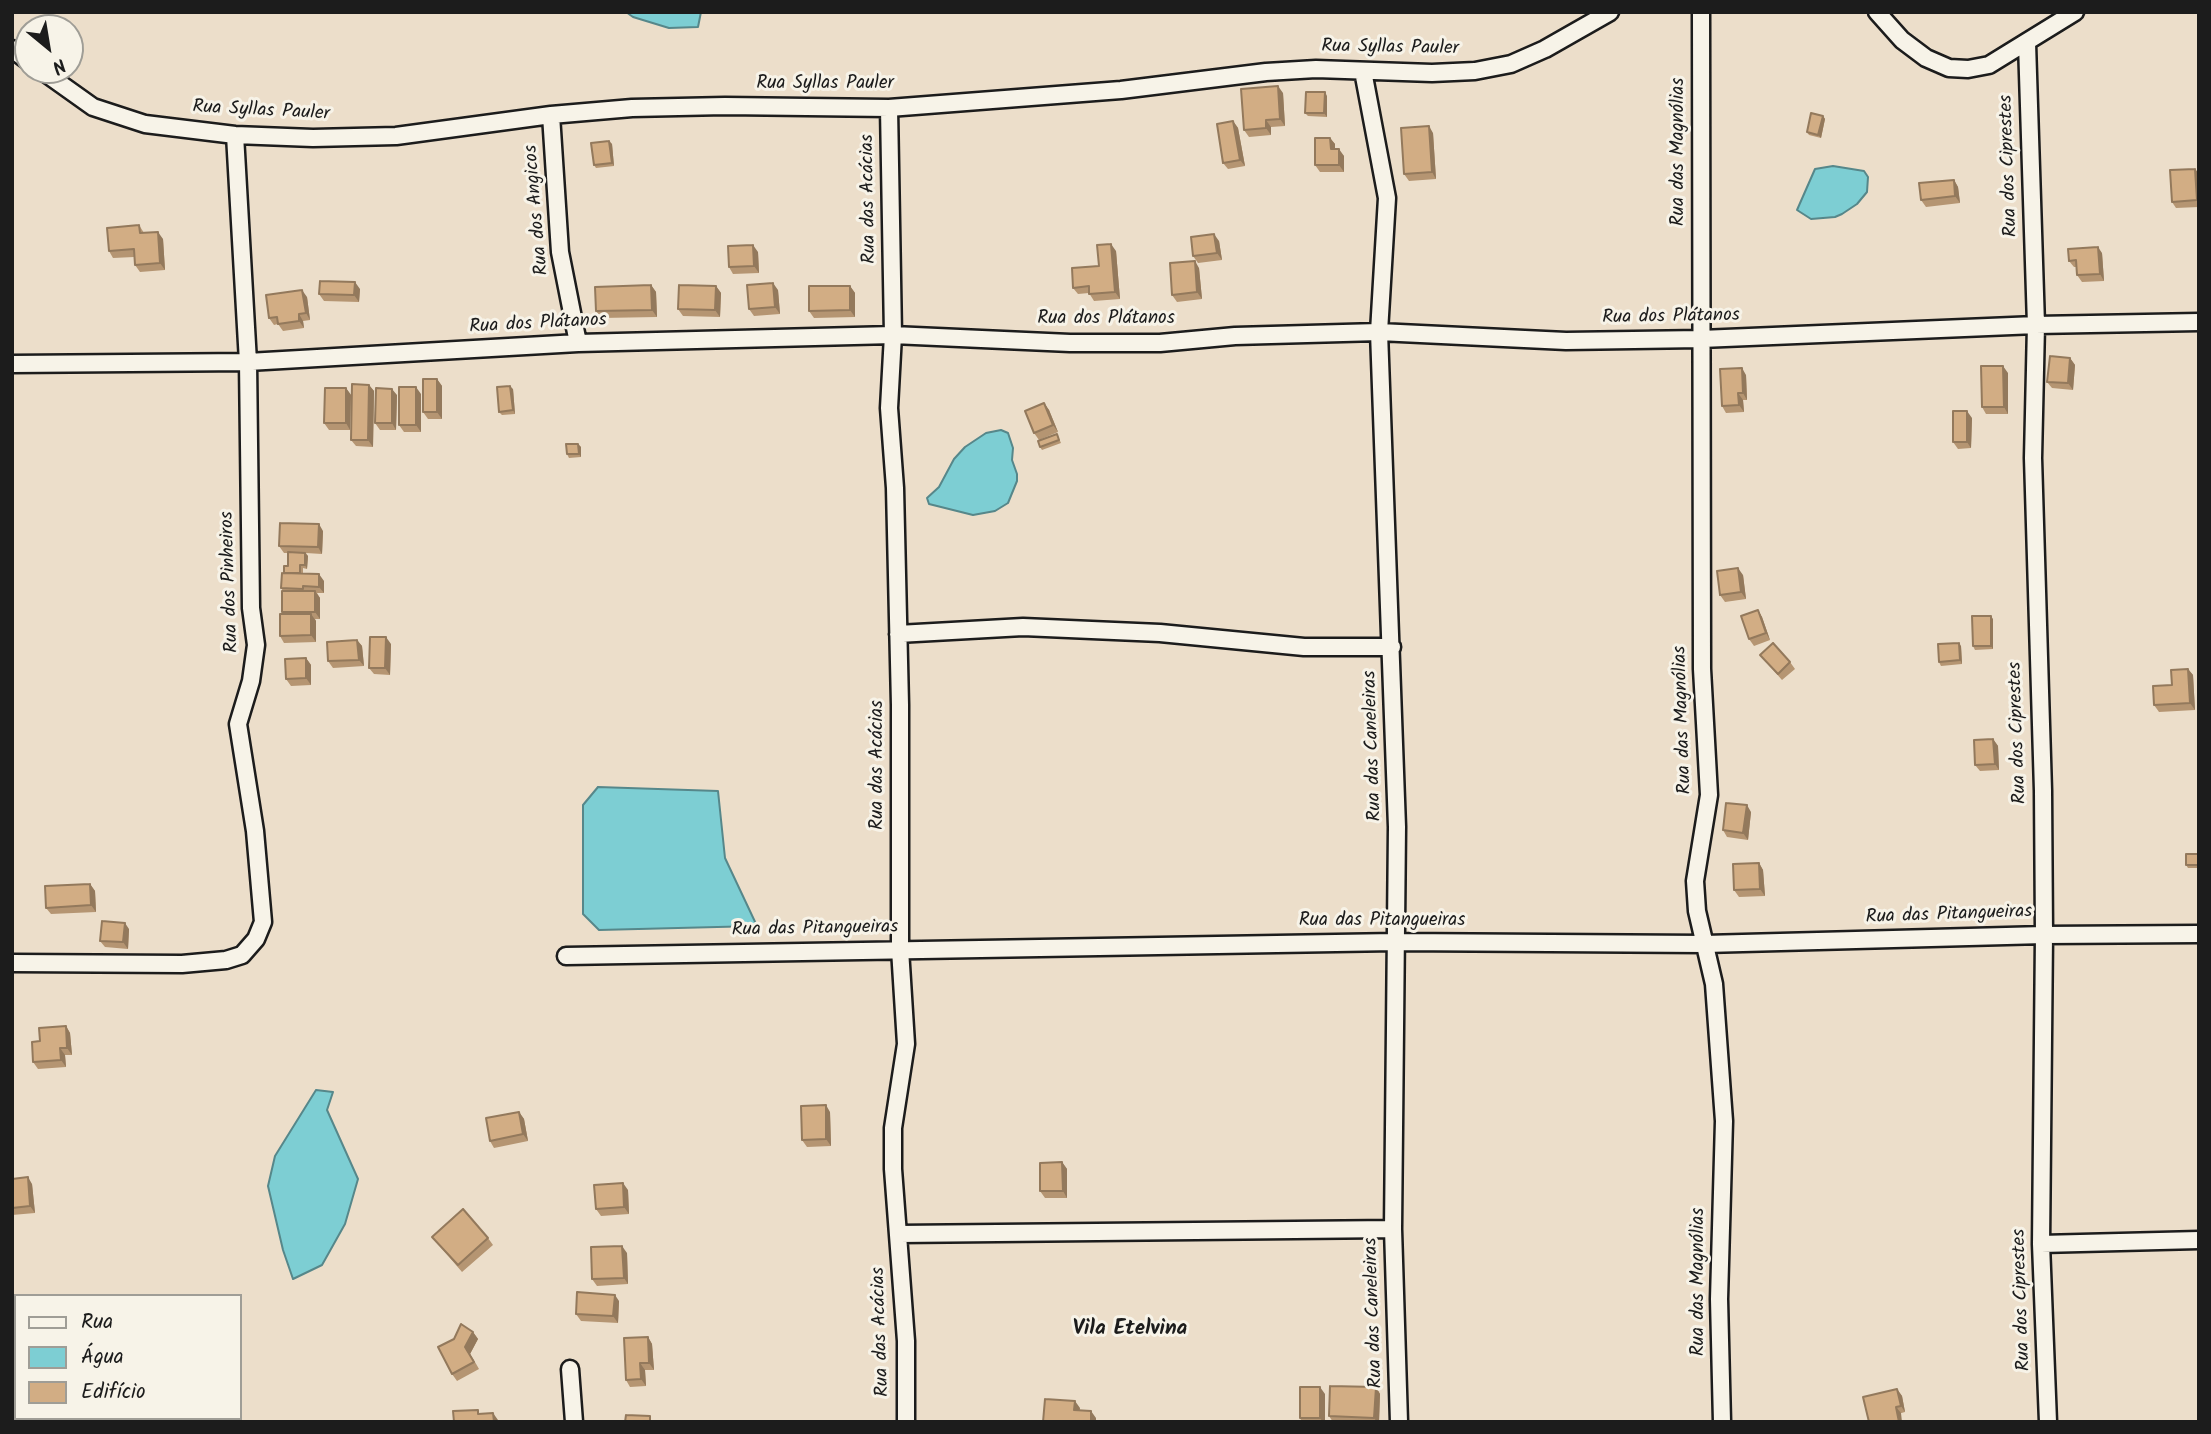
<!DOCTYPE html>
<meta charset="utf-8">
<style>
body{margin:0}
#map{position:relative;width:2211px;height:1434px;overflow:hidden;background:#ecdeca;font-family:Kalam,sans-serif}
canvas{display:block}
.frame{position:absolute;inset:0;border:14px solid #1c1c1c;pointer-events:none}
.legend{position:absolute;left:14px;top:1294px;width:228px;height:126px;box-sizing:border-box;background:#f7f3e8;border:2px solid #9f9d96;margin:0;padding:9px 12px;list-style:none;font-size:21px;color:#1c1c1c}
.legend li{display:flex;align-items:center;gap:14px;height:35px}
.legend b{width:35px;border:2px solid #9f9d96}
.north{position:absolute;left:14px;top:14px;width:70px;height:70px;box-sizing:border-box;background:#f7f3e8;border:2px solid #9f9d96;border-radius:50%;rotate:150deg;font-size:19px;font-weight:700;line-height:28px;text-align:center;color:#1c1c1c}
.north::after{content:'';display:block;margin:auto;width:24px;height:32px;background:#1c1c1c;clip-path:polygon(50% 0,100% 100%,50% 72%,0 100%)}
</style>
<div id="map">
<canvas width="2211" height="1434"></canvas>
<div class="frame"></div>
<ul class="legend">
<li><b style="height:9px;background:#f7f3e8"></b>Rua</li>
<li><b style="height:19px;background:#7dced3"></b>Água</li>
<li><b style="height:19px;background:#d2ad84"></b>Edifício</li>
</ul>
<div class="north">N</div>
</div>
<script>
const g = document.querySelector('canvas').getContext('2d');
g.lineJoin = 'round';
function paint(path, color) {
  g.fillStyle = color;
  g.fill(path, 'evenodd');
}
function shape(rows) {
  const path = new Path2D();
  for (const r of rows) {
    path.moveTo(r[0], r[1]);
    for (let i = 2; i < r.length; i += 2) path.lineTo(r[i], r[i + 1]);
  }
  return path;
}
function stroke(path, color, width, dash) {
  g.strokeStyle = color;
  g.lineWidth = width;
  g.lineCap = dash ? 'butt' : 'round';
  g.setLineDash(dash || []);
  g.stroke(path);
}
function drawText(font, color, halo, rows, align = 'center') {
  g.font = font + ' Kalam,sans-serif';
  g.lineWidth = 6;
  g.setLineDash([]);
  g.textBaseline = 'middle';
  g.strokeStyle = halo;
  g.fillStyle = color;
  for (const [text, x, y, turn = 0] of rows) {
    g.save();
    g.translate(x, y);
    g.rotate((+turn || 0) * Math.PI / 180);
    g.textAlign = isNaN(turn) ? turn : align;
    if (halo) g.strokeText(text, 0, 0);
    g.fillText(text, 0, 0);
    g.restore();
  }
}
const water = shape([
 [626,12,701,12,698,27,669,28,633,17,626,12],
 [1833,166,1864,171,1868,177,1867,192,1857,204,1842,214,1835,217,1811,219,1797,210,1815,169,1833,166],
 [1001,430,1008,433,1013,448,1012,460,1017,474,1017,481,1008,503,995,511,973,515,929,504,927,498,939,487,954,459,965,447,986,433,1001,430],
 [598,787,718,791,725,858,757,926,599,930,583,914,583,805,598,787],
 [316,1090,333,1092,327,1110,358,1179,345,1224,322,1265,293,1279,283,1250,268,1186,275,1156,316,1090]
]);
paint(water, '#7dced3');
stroke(water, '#56878a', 2);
const minor = shape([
 [1701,12,1702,669,1709,795,1695,881,1697,911,1714,984,1724,1121,1719,1299,1722,1422],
 [1877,12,1902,40,1926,58,1949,68,1968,69,1989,65,2075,12],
 [2027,43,2036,325,2033,458,2043,791,2044,935,2041,1244,2048,1422],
 [12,49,28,61],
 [41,70,93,107,145,124,235,135,313,138,396,136,551,115,632,108,725,106,889,108,1121,90,1266,72,1316,69,1432,73,1475,71,1511,64,1545,49,1610,12],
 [1363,71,1387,198,1379,332,1397,827,1393,1229,1399,1422],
 [889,108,893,335,889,408,895,488,900,705,900,949,906,1044,893,1128,893,1169,906,1341,906,1422],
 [551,115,560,252,578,343],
 [12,364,248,362,578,343,893,335,1070,343,1160,343,1235,336,1379,332,1566,341,1701,339,2036,325,2199,322],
 [898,634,1023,627,1160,633,1304,647,1392,647],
 [566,956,1395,942,1705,944,2044,935,2199,934],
 [12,963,182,964,226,960,242,955,256,939,263,922,255,831,238,724,251,681,256,645,251,608,248,362,235,135],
 [899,1234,1393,1229],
 [2041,1244,2199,1240],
 [570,1369,574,1422]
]);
stroke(minor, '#1c1c1c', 21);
stroke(minor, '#f7f3e8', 16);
paint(shape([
 [1283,93,1285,126,1271,127,1271,135,1249,137,1244,130],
 [1327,96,1327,117,1308,116,1305,113],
 [1823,116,1825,119,1821,138,1809,135,1807,132],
 [1233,121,1238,128,1245,166,1228,169,1223,163],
 [1433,133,1436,179,1409,181,1404,174],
 [1330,138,1335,144,1335,149,1344,156,1344,172,1320,172,1315,165],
 [609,141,612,144,614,166,596,168,594,165],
 [2195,169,2199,174,2199,207,2176,208,2172,202],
 [1954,180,1958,187,1960,203,1926,207,1921,200],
 [139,225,144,233,163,239,165,270,140,272,135,265,134,257,113,258,109,251],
 [1219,241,1222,260,1198,263,1193,256],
 [1116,251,1120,299,1094,301,1089,293,1078,294,1073,288],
 [758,252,759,273,733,274,729,267],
 [2102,253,2104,281,2082,282,2077,275,2077,267,2074,267,2069,261],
 [1199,268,1202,299,1177,302,1172,295],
 [651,285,656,292,657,317,601,318,596,311],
 [716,286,721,293,720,317,683,316,678,309],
 [850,286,855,293,855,317,814,318,809,311],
 [360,289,359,302,324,301,319,294],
 [778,290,780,314,754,316,749,309],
 [307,297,310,320,303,321,304,328,283,331,278,324,274,325,269,318],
 [2070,358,2075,365,2073,390,2052,388,2047,382],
 [2008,373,2008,414,1986,414,1982,407],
 [1746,375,1747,400,1743,400,1744,412,1726,413,1722,406],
 [437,379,442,386,442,419,428,419,423,412],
 [369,385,374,391,373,447,356,446,351,440],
 [346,388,351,395,350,430,329,430,324,423],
 [513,389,515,414,502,415,499,412],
 [421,394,421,432,404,432,399,425],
 [397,395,396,430,380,430,375,423],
 [1044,403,1049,410,1058,432,1039,440,1034,433],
 [1972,418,1971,448,1958,449,1953,442],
 [1057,434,1061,443,1042,450,1040,447],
 [578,444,581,447,581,457,569,458,567,454],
 [323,531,322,554,306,553,308,556,307,569,303,568,303,574,324,581,324,593,317,593,320,598,320,619,315,619,316,621,316,642,284,643,280,636,283,614,282,612,283,591,281,588,284,573,288,566,288,553,284,553,279,546],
 [1743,575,1746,599,1725,602,1720,595],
 [1758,610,1762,617,1770,640,1754,646,1749,639],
 [1993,619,1993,649,1975,650,1973,646],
 [357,640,362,646,364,666,333,668,328,661],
 [391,644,390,675,374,674,369,668],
 [1961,646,1962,664,1941,666,1939,662],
 [1760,655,1790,662,1795,669,1782,680],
 [306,658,311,665,311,685,291,686,286,679],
 [2188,669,2193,675,2195,710,2159,712,2154,705],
 [1993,739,1998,746,1999,770,1980,771,1975,765],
 [1751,812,1748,840,1727,837,1723,830],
 [2199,854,2199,868,2188,868,2186,865],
 [1759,863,1763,870,1765,896,1739,897,1734,890],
 [90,884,95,891,96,912,51,914,46,908],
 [129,929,128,949,105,947,100,941],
 [66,1026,70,1033,72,1055,65,1055,66,1067,38,1069,33,1062,40,1041],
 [519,1112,524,1119,528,1141,494,1148,490,1141],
 [830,1112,831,1146,807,1147,802,1140],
 [1062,1162,1067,1169,1067,1198,1045,1198,1040,1191],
 [12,1179,32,1184,35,1213,12,1215],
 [628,1190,629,1214,601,1216,596,1209],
 [432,1237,488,1238,493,1245,462,1272],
 [627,1253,628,1284,597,1286,592,1279],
 [619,1301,618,1323,581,1321,576,1314],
 [473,1332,478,1339,470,1354,479,1369,457,1381,452,1374],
 [648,1337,652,1344,654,1370,645,1370,646,1386,630,1387,626,1380],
 [1376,1387,1380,1394,1379,1422,1333,1422,1329,1416],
 [1897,1389,1902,1396,1905,1412,1869,1422],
 [1325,1394,1325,1422,1302,1422,1300,1418]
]), '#b59572');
paint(shape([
 [1278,86,1283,93,1285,126,1280,119],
 [1325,92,1327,96,1327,117,1324,113],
 [1823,116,1825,119,1821,138,1818,135],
 [1266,120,1271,127,1271,135,1266,128],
 [1233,121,1238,128,1245,166,1240,160],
 [1429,126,1433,133,1436,179,1432,172],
 [1330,138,1335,144,1335,156,1331,149],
 [609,141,612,144,614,166,612,163],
 [1339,149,1344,156,1344,172,1339,165],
 [2195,169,2199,174,2199,203,2197,200],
 [1954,180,1958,187,1960,203,1955,196],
 [158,232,163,239,165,270,160,263],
 [1214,234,1219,241,1222,260,1217,253],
 [1111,244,1116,251,1120,299,1115,292],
 [753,245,758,252,759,273,754,266],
 [2098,247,2102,253,2104,281,2100,274],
 [1195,261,1199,268,1202,299,1197,292],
 [355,282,360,289,359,302,354,295],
 [773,283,778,290,780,314,775,307],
 [651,285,656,292,657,317,652,310],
 [716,286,721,293,720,317,715,310],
 [850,286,855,293,855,317,850,310],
 [302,290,307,297,310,320,306,313],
 [299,314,303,321,304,328,299,321],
 [2070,358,2075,365,2073,390,2068,383],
 [2003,366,2008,373,2008,414,2004,407],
 [1742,368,1746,375,1747,400,1743,393],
 [437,379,442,386,442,419,437,412],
 [369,385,374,391,373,447,368,440],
 [510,386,513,389,515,414,513,410],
 [416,387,421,394,421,432,416,425],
 [346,388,351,395,350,430,346,423],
 [392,389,397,395,396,430,392,423],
 [1738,393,1743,400,1744,412,1739,405],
 [1044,403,1049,410,1058,432,1053,425],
 [1967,411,1972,418,1971,448,1967,442],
 [578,444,581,447,581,457,579,454],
 [319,524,323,531,322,554,318,547],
 [305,553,308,556,307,569,305,565],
 [1738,568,1743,575,1746,599,1741,592],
 [319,574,324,581,324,593,319,587],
 [315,591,320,598,320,619,315,612],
 [1758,610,1762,617,1770,640,1766,633],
 [311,614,316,621,316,642,311,635],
 [1991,616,1993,619,1993,649,1991,646],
 [386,637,391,644,390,675,385,668],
 [357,640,362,646,364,666,359,660],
 [1959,643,1961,646,1962,664,1960,660],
 [306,658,311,665,311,685,306,678],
 [2188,669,2193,675,2195,710,2190,703],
 [1993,739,1998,746,1999,770,1995,764],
 [1747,805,1751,812,1748,840,1743,833],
 [1759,863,1763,870,1765,896,1760,889],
 [90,884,95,891,96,912,91,905],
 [125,923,129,929,128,949,123,942],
 [66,1026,70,1033,72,1055,67,1048],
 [60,1048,65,1055,66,1067,61,1060],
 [826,1105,830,1112,831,1146,826,1139],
 [519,1112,524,1119,528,1141,523,1134],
 [1062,1162,1067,1169,1067,1198,1063,1191],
 [28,1177,32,1184,35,1213,30,1206],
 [623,1183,628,1190,629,1214,624,1207],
 [622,1246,627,1253,628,1284,624,1278],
 [615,1295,619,1301,618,1323,613,1316],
 [473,1332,478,1339,470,1354,479,1369,465,1347],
 [648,1337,652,1344,654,1370,649,1363],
 [640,1363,645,1370,646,1386,641,1379],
 [1320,1387,1325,1394,1325,1422,1323,1422,1320,1418],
 [1376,1387,1380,1394,1379,1422,1377,1422,1374,1418],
 [1897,1389,1902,1396,1905,1412,1901,1406],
 [1075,1401,1080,1408,1079,1416,1074,1410],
 [1896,1407,1901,1413,1902,1422,1899,1422],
 [1091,1411,1096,1418,1096,1422,1091,1422],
 [493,1413,498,1420,498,1422,494,1422]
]), '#93795c');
const building = shape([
 [1278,86,1280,119,1266,120,1266,128,1244,130,1241,89,1278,86],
 [1306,92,1325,92,1324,113,1305,113,1306,92],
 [1811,113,1823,116,1818,135,1807,132,1811,113],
 [1233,121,1240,160,1223,163,1217,124,1233,121],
 [1429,126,1432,172,1404,174,1401,128,1429,126],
 [1315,138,1330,138,1331,149,1339,149,1339,165,1315,165,1315,138],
 [609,141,612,163,594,165,591,143,609,141],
 [2195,169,2197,200,2172,202,2170,170,2195,169],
 [1954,180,1955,196,1921,200,1919,183,1954,180],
 [139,225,140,233,158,232,160,263,135,265,134,249,109,251,107,228,139,225],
 [1214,234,1217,253,1193,256,1191,237,1214,234],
 [1111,244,1115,292,1089,294,1089,286,1073,288,1072,268,1099,266,1097,245,1111,244],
 [753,245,754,266,729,267,728,246,753,245],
 [2098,247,2100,274,2077,275,2076,260,2069,261,2068,249,2098,247],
 [1195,261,1197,292,1172,295,1170,263,1195,261],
 [320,281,355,282,354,295,319,294,320,281],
 [773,283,775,307,749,309,747,285,773,283],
 [651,285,652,310,596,311,595,287,651,285],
 [679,285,716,286,715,310,678,309,679,285],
 [809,286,850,286,850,310,809,311,809,286],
 [302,290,306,313,299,314,299,321,278,324,277,317,269,318,266,295,302,290],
 [2050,356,2070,358,2068,383,2047,382,2050,356],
 [1981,366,2003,366,2004,407,1982,407,1981,366],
 [1742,368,1743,393,1738,393,1739,405,1722,406,1720,369,1742,368],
 [423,379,437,379,437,412,423,412,423,379],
 [352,384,369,385,368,440,351,440,352,384],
 [510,386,513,410,499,412,497,387,510,386],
 [399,387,416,387,416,425,399,425,399,387],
 [325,388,346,388,346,423,324,423,325,388],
 [376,388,392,389,392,423,375,423,376,388],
 [1044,403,1053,425,1034,433,1025,411,1044,403],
 [1953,411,1967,411,1967,442,1953,442,1953,411],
 [1057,434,1059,440,1040,447,1038,441,1057,434],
 [566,444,578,444,579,454,567,454,566,444],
 [280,523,319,524,318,547,279,546,280,523],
 [288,552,305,553,305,565,300,565,300,573,284,573,284,566,288,566,288,552],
 [1738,568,1741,592,1720,595,1717,571,1738,568],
 [282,573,319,574,319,587,303,586,303,589,281,588,282,573],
 [282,591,315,591,315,612,282,612,282,591],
 [1758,610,1766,633,1749,639,1741,616,1758,610],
 [280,614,311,614,311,635,280,636,280,614],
 [1972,616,1991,616,1991,646,1973,646,1972,616],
 [370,637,386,637,385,668,369,668,370,637],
 [357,640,359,660,328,661,327,642,357,640],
 [1773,643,1790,662,1778,674,1760,655,1773,643],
 [1959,643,1960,660,1939,662,1938,644,1959,643],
 [306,658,306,678,286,679,285,659,306,658],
 [2188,669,2190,703,2154,705,2153,686,2172,685,2171,670,2188,669],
 [1993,739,1995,764,1975,765,1974,740,1993,739],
 [1726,803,1747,805,1743,833,1723,830,1726,803],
 [2186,854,2199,854,2199,865,2186,865,2186,854],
 [1759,863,1760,889,1734,890,1733,864,1759,863],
 [90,884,91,905,46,908,45,886,90,884],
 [102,921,125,923,123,942,100,941,102,921],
 [66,1026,67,1048,60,1048,61,1060,33,1062,32,1042,40,1041,39,1028,66,1026],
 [826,1105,826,1139,802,1140,801,1106,826,1105],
 [519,1112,523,1134,490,1141,486,1118,519,1112],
 [1062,1162,1063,1191,1040,1191,1040,1163,1062,1162],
 [28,1177,30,1206,12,1208,12,1179,28,1177],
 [623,1183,624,1207,596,1209,594,1185,623,1183],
 [463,1209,488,1238,458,1265,432,1237,463,1209],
 [622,1246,624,1278,592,1279,591,1247,622,1246],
 [577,1292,615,1295,613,1316,576,1314,577,1292],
 [461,1324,473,1332,465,1347,474,1362,452,1374,438,1347,454,1339,461,1324],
 [648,1337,649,1363,640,1363,641,1379,626,1380,624,1338,648,1337],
 [1330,1386,1376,1387,1374,1418,1329,1416,1330,1386],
 [1300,1387,1320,1387,1320,1418,1300,1418,1300,1387],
 [1897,1389,1901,1406,1896,1407,1899,1422,1869,1422,1863,1397,1897,1389],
 [1045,1399,1075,1401,1074,1410,1091,1411,1091,1422,1043,1422,1045,1399],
 [478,1410,478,1414,493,1413,494,1422,454,1422,453,1411,478,1410],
 [626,1415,650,1416,650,1422,625,1422,626,1415]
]);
paint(building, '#d2ad84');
stroke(building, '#93795c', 2);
drawText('19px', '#1c1c1c', '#f7f3e8', [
 ["Rua Syllas Pauler",1390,49,1],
 ["Rua Syllas Pauler",825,85],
 ["Rua Syllas Pauler",261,112,3],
 ["Rua das Magnólias",1680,152,-90],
 ["Rua dos Ciprestes",2010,166,-92],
 ["Rua das Acácias",870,199,-91],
 ["Rua dos Angicos",538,210,-95],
 ["Rua dos Plátanos",1671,318,-1],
 ["Rua dos Plátanos",1106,320],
 ["Rua dos Plátanos",538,325,-3],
 ["Rua dos Pinheiros",231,582,-92],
 ["Rua das Magnólias",1684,720,-92],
 ["Rua dos Ciprestes",2019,733,-92],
 ["Rua das Caneleiras",1374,746,-92],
 ["Rua das Acácias",879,765,-90],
 ["Rua das Pitangueiras",1949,916,-2],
 ["Rua das Pitangueiras",1382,922],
 ["Rua das Pitangueiras",815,930,-1],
 ["Rua das Magnólias",1700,1282,-90],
 ["Rua dos Ciprestes",2023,1300,-92],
 ["Rua das Caneleiras",1375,1313,-92],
 ["Rua das Acácias",882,1332,-92]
]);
drawText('bold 21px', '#1c1c1c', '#f7f3e8', [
 ["Vila Etelvina",1130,1330]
]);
</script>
